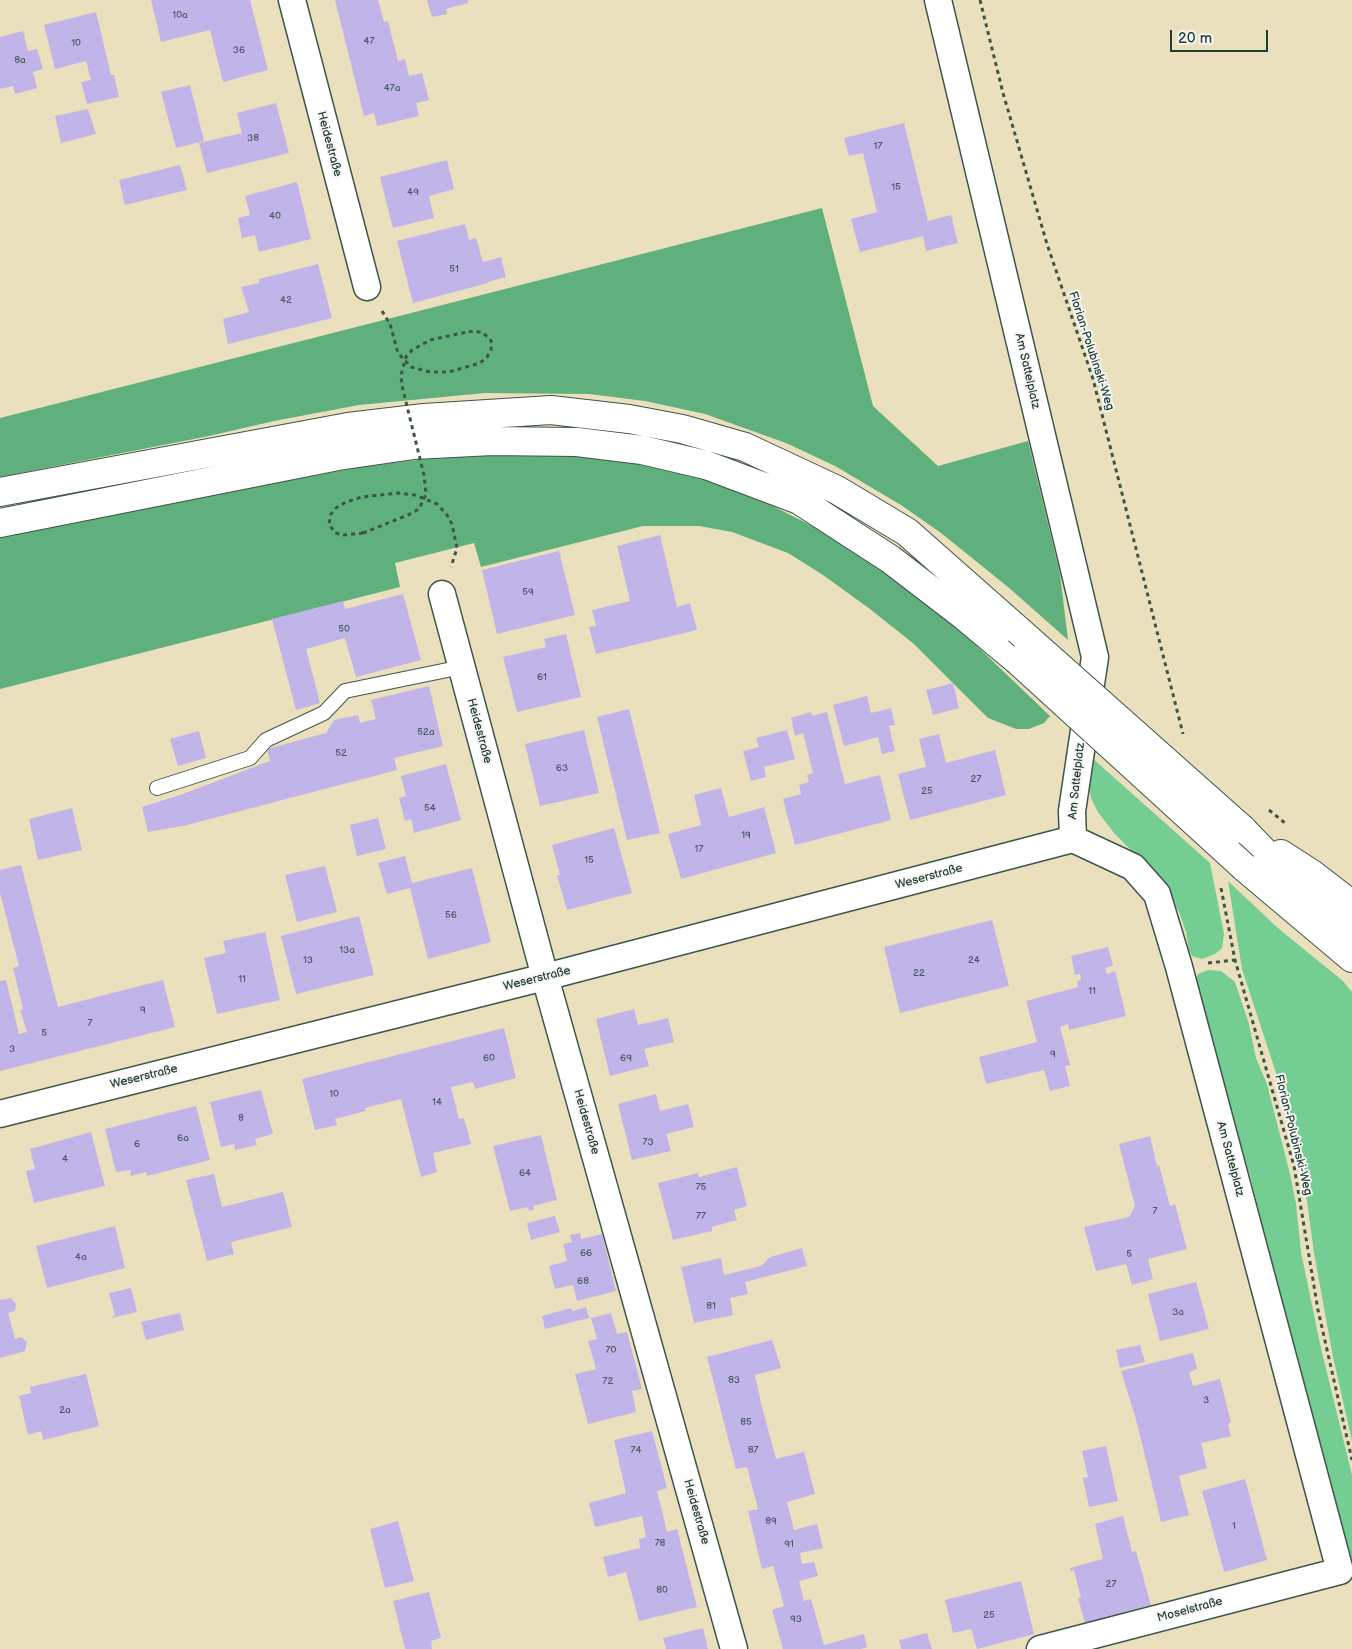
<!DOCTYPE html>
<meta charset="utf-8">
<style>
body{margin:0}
#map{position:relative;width:1352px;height:1649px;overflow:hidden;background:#ebe0bd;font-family:"Balsamiq Sans",sans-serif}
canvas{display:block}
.scale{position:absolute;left:1170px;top:30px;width:98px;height:22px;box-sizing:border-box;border:2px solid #1f3d34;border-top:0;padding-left:6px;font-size:15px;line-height:18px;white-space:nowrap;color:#1f3d34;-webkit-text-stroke:4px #f6f6f2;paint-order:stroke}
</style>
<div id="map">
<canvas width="1352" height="1649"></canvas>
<div class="scale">20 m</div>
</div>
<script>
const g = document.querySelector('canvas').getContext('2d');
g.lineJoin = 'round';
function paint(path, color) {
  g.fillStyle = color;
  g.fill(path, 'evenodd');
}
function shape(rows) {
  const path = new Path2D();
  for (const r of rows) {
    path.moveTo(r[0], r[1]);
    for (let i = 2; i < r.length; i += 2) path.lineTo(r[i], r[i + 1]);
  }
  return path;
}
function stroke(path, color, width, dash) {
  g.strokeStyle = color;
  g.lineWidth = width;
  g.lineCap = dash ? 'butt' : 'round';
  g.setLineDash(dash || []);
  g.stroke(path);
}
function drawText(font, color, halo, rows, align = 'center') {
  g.font = font + ' "Balsamiq Sans",sans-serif';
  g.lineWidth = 4;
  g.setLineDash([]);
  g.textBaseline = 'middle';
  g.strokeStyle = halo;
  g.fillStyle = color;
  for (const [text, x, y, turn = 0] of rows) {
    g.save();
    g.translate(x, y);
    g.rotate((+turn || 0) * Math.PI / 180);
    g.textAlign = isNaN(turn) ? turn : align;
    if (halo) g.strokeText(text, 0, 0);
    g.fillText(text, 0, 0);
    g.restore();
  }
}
paint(shape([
 [1091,757,1210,863,1224,934,1222,948,1215,954,1202,959,1192,956,1189,950,1186,932,1180,914,1170,895,1143,862,1114,833,1098,812,1091,798,1088,781],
 [1228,881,1279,929,1343,981,1352,992,1352,1441,1333,1357,1314,1253,1306,1194,1278,1079,1242,969],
 [1208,970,1221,971,1235,982,1249,1024,1256,1058,1267,1084,1290,1174,1296,1204,1301,1252,1320,1344,1352,1475,1352,1572,1278,1291,1251,1179,1194,988,1198,974]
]), '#74cd93');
paint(shape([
 [822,208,873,406,938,466,1028,441,1060,574,1068,640,1008,587,941,533,901,505,835,466,786,443,705,414,645,401,589,394,485,393,359,405,274,421,209,436,0,477,0,418],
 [491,451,584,452,690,473,736,489,767,503,859,550,956,626,1050,716,1044,723,1029,729,1016,729,988,718,914,644,870,609,823,575,788,553,732,532,699,526,643,526,481,567,474,543,395,563,400,587,0,689,0,533,367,466]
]), '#5fb07d');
paint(shape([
 [151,0,250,0,268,70,223,82,210,30,161,42],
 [335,0,378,0,384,22,388,21,398,61,405,59,409,76,422,73,429,100,416,103,419,116,377,126,374,113,364,116],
 [427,0,468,0,468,3,446,9,447,14,432,17],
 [96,12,111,75,114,75,119,97,87,104,81,82,91,80,86,61,55,69,44,25],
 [23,31,28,51,37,49,43,69,33,72,37,88,15,94,13,86,0,89,0,37],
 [190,85,204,141,176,148,161,92],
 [276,103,289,153,207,173,199,143,242,133,237,113],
 [88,109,96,134,61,143,55,116],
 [904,123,928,221,951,215,958,243,926,251,923,236,860,252,851,219,877,212,863,153,849,156,844,138],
 [447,160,454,189,429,196,434,218,393,228,380,177],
 [180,165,187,190,125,205,119,180],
 [297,182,311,239,259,252,255,235,242,238,238,218,250,215,245,196],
 [465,224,469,240,476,238,483,262,501,257,506,277,487,282,488,283,413,303,397,241],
 [318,264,332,318,228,344,223,319,249,312,241,287,259,283,259,279],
 [660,535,677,607,690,603,697,630,596,654,589,627,596,626,592,610,630,601,617,546],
 [559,551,575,615,497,634,482,570],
 [403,594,421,660,356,677,345,638,306,649,320,703,296,710,272,619,343,601,345,609],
 [566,634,581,697,517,712,503,657,546,647,544,639],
 [953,683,959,708,933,715,926,690],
 [429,686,443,746,394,758,397,770,187,825,148,832,142,807,180,795,270,761,267,749,326,733,334,720,358,715,360,723,376,719,371,700],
 [867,696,871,713,891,708,895,725,889,726,895,751,882,754,878,737,844,746,833,705],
 [629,709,660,833,627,840,597,717],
 [811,712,812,716,827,712,845,784,880,775,891,820,795,845,783,799,801,794,799,785,809,782,807,775,813,773,803,733,795,736,791,718],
 [584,730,599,793,540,806,525,744],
 [787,730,795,759,764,767,766,777,751,781,743,751,759,747,756,738],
 [199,731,206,758,178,766,170,739],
 [939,734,946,763,995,750,1006,795,910,820,898,774,926,767,919,739],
 [446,764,461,820,414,833,411,819,405,821,399,798,406,796,401,776],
 [721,788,729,817,764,807,776,853,681,879,668,834,701,825,694,795],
 [72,808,82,850,38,860,29,819],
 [378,818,386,849,357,856,350,825],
 [614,828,632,893,567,910,557,875,560,875,552,845],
 [405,856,412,883,472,868,491,942,428,959,410,888,387,894,378,863],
 [21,865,58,1007,163,980,175,1027,0,1071,0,981,6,980,19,1034,27,1032,20,1010,23,1009,13,968,19,966,0,893,0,870],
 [325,866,337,912,297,922,285,875],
 [359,916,374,975,296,994,281,936],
 [992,920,1009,986,900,1013,884,947],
 [265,932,280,1000,217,1014,204,958,226,953,223,941],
 [1108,947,1113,966,1105,968,1107,974,1115,971,1126,1016,1069,1030,1068,1024,1060,1027,1070,1065,1065,1066,1070,1086,1050,1091,1044,1070,986,1084,979,1057,1037,1042,1026,1001,1078,987,1077,981,1081,980,1080,974,1075,975,1071,956],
 [634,1009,638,1025,668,1018,674,1042,644,1049,649,1066,610,1076,596,1019],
 [504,1028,516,1078,475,1089,473,1082,451,1087,459,1119,464,1118,471,1144,433,1153,437,1172,421,1177,401,1099,365,1108,366,1111,335,1119,337,1125,315,1130,302,1079],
 [261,1090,273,1134,255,1139,257,1145,235,1150,234,1144,221,1147,210,1102],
 [656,1094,660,1111,688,1104,694,1127,666,1134,671,1151,632,1160,618,1104],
 [196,1106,210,1160,147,1176,146,1172,131,1176,130,1170,116,1172,105,1129],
 [91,1132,105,1186,34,1203,26,1171,35,1169,30,1149],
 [541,1135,557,1200,533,1206,534,1209,529,1211,528,1207,510,1211,493,1146],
 [1150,1136,1157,1166,1159,1165,1170,1206,1175,1204,1187,1249,1148,1259,1153,1279,1132,1285,1126,1264,1096,1271,1084,1227,1129,1217,1135,1206,1119,1144],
 [737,1167,747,1206,734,1210,737,1220,712,1227,712,1231,673,1240,658,1183,698,1173,699,1177],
 [214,1174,222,1207,283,1192,292,1227,231,1242,234,1254,207,1261,186,1180],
 [555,1216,560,1232,531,1240,527,1223],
 [115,1226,125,1268,47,1288,36,1246],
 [580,1233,581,1239,602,1234,616,1291,577,1301,573,1285,555,1289,549,1266,567,1261,563,1244,572,1242,570,1235],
 [802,1248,807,1266,745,1282,748,1294,730,1298,733,1315,694,1323,681,1267,721,1258,724,1275,761,1266,770,1257],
 [1196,1282,1209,1329,1160,1341,1148,1294],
 [131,1288,137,1312,111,1318,115,1315,109,1293],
 [11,1298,16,1304,15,1311,8,1313,15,1339,21,1337,27,1342,25,1351,0,1358,0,1300],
 [586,1307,589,1318,545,1329,542,1316,571,1308,572,1311],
 [180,1313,184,1330,146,1340,141,1322],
 [611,1313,617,1334,627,1332,642,1389,632,1391,636,1412,588,1424,575,1374,596,1369,588,1341,597,1339,591,1318],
 [772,1340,781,1368,755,1375,761,1403,776,1459,804,1452,815,1494,787,1502,794,1530,817,1524,823,1548,800,1553,802,1564,814,1562,818,1576,799,1581,804,1601,811,1599,824,1645,864,1634,867,1647,861,1649,783,1649,772,1610,784,1606,773,1566,762,1569,748,1511,758,1509,747,1467,736,1469,707,1357],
 [1140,1345,1145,1362,1120,1368,1116,1350],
 [1193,1353,1197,1369,1189,1372,1193,1386,1220,1379,1231,1422,1228,1424,1231,1436,1201,1443,1207,1468,1179,1476,1189,1515,1161,1522,1137,1423,1121,1371],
 [86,1374,99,1426,43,1440,41,1431,28,1435,19,1396,31,1393,30,1387],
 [652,1431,667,1488,657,1491,662,1511,667,1532,677,1529,697,1607,639,1621,626,1572,608,1577,603,1557,640,1548,639,1539,646,1537,642,1516,595,1527,589,1503,626,1493,614,1440],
 [1106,1446,1118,1501,1089,1507,1083,1478,1088,1477,1082,1451],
 [1245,1479,1267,1560,1224,1572,1202,1491],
 [1123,1516,1132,1552,1136,1551,1151,1605,1085,1623,1078,1598,1081,1598,1074,1570,1071,1571,1070,1568,1103,1559,1095,1524],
 [398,1521,414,1581,385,1588,370,1529],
 [1021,1581,1034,1634,977,1649,971,1629,953,1633,945,1600],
 [429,1592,441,1638,431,1641,432,1649,405,1649,393,1601],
 [703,1628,708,1649,666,1649,663,1638],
 [927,1633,932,1649,901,1649,899,1640]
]), '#c1b4e9');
const lane = shape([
 [157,788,250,758,266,740,324,713,345,691,462,667]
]);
const street = shape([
 [292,0,367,287],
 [938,0,1095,657,1072,811,1073,839],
 [442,594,545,977,734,1649],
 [0,1114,545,977,1073,839],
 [1040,1649,1340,1571,1179,967,1157,894,1133,867,1073,839]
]);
const highway = shape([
 [0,492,348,427,424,418,551,410,629,419,682,429,745,447,837,490,907,532,1018,630],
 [0,523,338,456,414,445,492,441,577,442,642,450,706,465,799,500,890,559,963,615,1017,660],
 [1242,829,1311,901,1352,938],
 [1281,854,1312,874,1352,905],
 [1244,867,1352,958]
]);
stroke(lane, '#3e5549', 16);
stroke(street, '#3e5549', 29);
stroke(highway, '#3e5549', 30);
stroke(shape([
 [980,0,1003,93,1047,244,1093,379,1183,734],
 [382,311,390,324,398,353,411,367,430,372,449,372,480,363,487,357,491,350,492,343,490,339,483,333,475,331,467,332],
 [363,533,344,535,335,533,329,524,331,514,336,508,346,502,362,497,398,493,415,495,437,504,447,515,452,524,457,548,451,567],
 [1269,810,1285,823],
 [1221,888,1235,960,1294,1166,1318,1310,1352,1460],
 [1208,963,1235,960]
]), '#3e5549', 3, [4, 4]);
stroke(lane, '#fff', 14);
stroke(street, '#fff', 26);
stroke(highway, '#fff', 28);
const highwayBridge = shape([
 [1018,630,1242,829],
 [1017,660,1244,867]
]);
stroke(highwayBridge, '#3e5549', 30, []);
stroke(shape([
 [363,533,408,515,419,509,426,494,424,475,402,386,401,375,406,357,412,350,430,340,467,332]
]), '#3e5549', 3, [4, 4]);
stroke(highwayBridge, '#fff', 28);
drawText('10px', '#485b61', null, [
 ["10a",180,15],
 ["47",369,41],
 ["10",76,43],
 ["36",239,50],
 ["8a",20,60],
 ["47a",392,88],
 ["38",253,138],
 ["17",878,146],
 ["15",896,187],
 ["49",413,192],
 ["40",275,216],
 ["51",454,269],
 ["42",286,300],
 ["59",528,592],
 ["50",344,629],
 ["61",542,677],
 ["52a",426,732],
 ["52",341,753],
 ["63",562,768],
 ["27",976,779],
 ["25",927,791],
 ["54",430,808],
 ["19",746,835],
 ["17",699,849],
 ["15",589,860],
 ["56",451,915],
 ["13a",347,950],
 ["13",308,960],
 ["24",974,960],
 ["22",919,973],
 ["11",242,979],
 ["11",1092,991],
 ["9",143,1010],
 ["7",90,1023],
 ["5",44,1033],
 ["3",12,1049],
 ["9",1053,1054],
 ["60",489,1058],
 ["69",626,1058],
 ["10",334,1094],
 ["14",437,1102],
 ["8",241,1118],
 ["6a",183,1138],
 ["73",648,1142],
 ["6",137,1144],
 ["4",65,1159],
 ["64",525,1173],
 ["75",701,1187],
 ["7",1155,1211],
 ["77",701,1216],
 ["66",586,1253],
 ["5",1129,1254],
 ["4a",81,1257],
 ["68",583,1281],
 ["81",711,1306],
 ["3a",1178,1312],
 ["70",611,1350],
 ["83",734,1380],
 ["72",608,1381],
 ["3",1206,1400],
 ["2a",65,1410],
 ["85",746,1422],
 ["74",636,1450],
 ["87",753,1450],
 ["89",771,1521],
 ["1",1234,1526],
 ["78",660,1543],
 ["91",789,1544],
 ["27",1111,1584],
 ["80",662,1590],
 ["25",989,1615],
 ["93",796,1619]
]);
drawText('12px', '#1f3d34', '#f6f6f2', [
 ["Heidestraße",329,144,75],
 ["Florian-Polubinski-Weg",1091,351,72],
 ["Am Sattelplatz",1027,371,77],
 ["Heidestraße",479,731,75],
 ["Am Sattelplatz",1077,781,-84],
 ["Weserstraße",929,877,-15],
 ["Weserstraße",537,979,-14],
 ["Weserstraße",144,1077,-14],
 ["Heidestraße",586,1122,74],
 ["Florian-Polubinski-Weg",1293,1135,76],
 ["Am Sattelplatz",1230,1159,75],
 ["Heidestraße",696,1512,74],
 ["Moselstraße",1190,1610,-15]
]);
</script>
